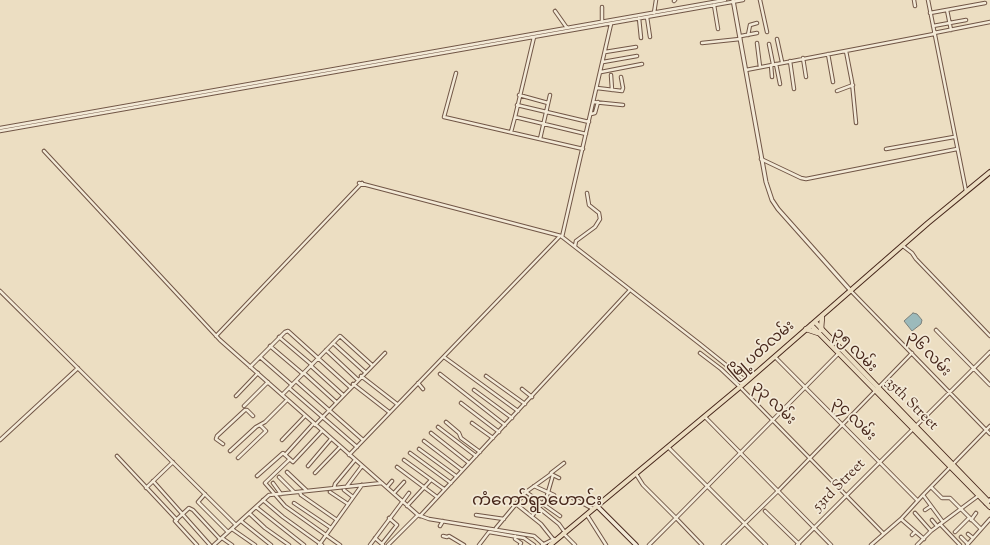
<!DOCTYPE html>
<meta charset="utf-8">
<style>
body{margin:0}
canvas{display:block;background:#ecdec2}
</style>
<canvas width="990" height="545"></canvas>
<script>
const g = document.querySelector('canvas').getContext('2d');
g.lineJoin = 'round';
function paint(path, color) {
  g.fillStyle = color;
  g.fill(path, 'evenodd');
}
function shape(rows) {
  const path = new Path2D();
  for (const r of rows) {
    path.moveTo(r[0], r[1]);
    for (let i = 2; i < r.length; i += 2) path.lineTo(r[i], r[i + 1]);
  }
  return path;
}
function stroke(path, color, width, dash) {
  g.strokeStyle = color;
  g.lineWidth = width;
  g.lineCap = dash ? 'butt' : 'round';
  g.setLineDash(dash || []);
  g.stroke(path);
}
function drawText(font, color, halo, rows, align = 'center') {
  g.font = font + ' "Sorts Mill Goudy","Noto Sans Myanmar",serif';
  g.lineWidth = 3.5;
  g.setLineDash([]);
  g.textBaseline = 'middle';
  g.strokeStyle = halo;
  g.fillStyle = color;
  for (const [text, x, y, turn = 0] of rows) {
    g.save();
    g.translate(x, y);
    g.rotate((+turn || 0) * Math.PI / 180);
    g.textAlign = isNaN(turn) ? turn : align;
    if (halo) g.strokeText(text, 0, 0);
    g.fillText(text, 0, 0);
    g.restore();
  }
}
const water = shape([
 [913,313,917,314,922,320,921,324,912,331,904,321,913,313]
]);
paint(water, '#9cbabb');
stroke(water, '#7a807b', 1);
const minor = shape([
 [760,0,767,32],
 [914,0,915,6],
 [928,0,966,191],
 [674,1,675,0],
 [714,5,718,29],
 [602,7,602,21],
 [947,10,951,30],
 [555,11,567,28],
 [654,13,656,0],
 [930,13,985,3],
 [647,17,650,37],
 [639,18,641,38],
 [933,26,966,20],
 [934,33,990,22],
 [748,35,750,25,757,23],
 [741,36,757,33],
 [534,37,515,117,586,134],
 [777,39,782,62],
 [702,43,740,39],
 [757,43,760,67],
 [769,44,773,64],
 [846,51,852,82,856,123],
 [605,52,636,47],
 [828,54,833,82],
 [803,58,806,77],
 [790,61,794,89],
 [603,62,637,56],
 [776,64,780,84],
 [771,65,772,77],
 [746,70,934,34],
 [601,72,642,64],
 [456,73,444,117,583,149],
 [611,75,612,90],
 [597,88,622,91,623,88,621,77],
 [837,91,853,85],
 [519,95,548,103],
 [593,102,623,105],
 [517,105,589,122],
 [591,114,595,113,598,102],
 [0,128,725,0],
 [0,131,743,0],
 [511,132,515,117],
 [540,139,550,95],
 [886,149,954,137],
 [44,151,220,340,418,515,429,519,534,536,543,544],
 [761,159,801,178,806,179,957,149],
 [359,183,561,236,700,344,746,381],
 [562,237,611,24],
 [575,246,576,241,595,227,600,219,599,213,589,205,587,193],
 [903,246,912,253,916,259,990,336],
 [0,291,236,525],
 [851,291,990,434],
 [936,330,990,385],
 [216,336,362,183],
 [279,337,312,365],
 [333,343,365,372],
 [270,346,303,374],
 [326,350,358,380],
 [700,353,721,369,740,387,883,533],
 [260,357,292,385],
 [444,357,518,411],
 [775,357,917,500],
 [311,366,343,395],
 [250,367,285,332,288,331,350,387],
 [304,373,336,402],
 [440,374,505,425],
 [361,376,397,404],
 [486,376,525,404],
 [296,381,363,440],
 [418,383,423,389],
 [353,384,389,412],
 [289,388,357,447],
 [522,389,532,397],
 [474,390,512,418],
 [282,395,340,336,372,365],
 [236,396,258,373],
 [461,403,499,432],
 [244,406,268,382],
 [705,417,778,491,723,545],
 [446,422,459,433,461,438,480,452],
 [472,423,493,438],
 [315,425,385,353],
 [438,427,476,456],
 [431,433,469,463],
 [0,440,78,368],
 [282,440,305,416],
 [424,441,462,470],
 [223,444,216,439,217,436,245,410,247,410,253,416],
 [668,447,766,545],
 [419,449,456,476],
 [230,451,256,427,265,422,287,400],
 [410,453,451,483],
 [285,455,314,423],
 [349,455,560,236],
 [117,456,177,520],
 [238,458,266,431,260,425],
 [290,459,265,483,285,506,340,545],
 [404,460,444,489],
 [308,466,331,439],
 [397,467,437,497],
 [287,472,306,490],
 [315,473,340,447],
 [551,473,564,463],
 [636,474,643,485,676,518,838,354],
 [257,476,283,453,293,462,322,431],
 [279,477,294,492],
 [559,478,551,474,526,492,560,516],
 [153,481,210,545],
 [273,483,281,494],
 [347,486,362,466],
 [534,486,554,495],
 [387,487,392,481],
 [931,487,942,498,950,498,981,529],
 [146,488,173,462],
 [334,488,335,484,355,460],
 [344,490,353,497],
 [300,492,301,495,337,520],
 [330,492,348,504],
 [394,493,404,482],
 [205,494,198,502,228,532],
 [523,495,559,524,564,531],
 [923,495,990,426],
 [573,498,593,509],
 [263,500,283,517,322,545],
 [294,503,331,528],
 [516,504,541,524,553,539],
 [407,506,431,480],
 [256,507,304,545],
 [925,510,931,506],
 [765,511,799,544],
 [249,513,265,528,289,545],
 [915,513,931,531],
 [476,515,504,519],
 [587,515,606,545],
 [420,516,630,290],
 [532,516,546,499,553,475],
 [901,519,923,495,943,522],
 [932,520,937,526],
 [971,520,976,513],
 [241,521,271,545],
 [940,524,960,545],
 [440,526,443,521],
 [496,528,526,492],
 [232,529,255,545],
 [955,532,969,518],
 [563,533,575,545],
 [968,534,973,538],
 [912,535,915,532],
 [443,536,447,537,449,536,464,545],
 [515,536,515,539,521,543,520,545],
 [961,537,968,544],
 [222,538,232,545],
 [375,538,383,545],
 [382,544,397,525,389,518],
 [197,545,175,521,189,508,193,510,220,539],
 [214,545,269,495,382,483],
 [319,545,362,485],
 [370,545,409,493],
 [388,545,418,515],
 [479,545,489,532,524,538,534,545],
 [542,545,554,539],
 [649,545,676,518,702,545],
 [797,545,990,352],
 [831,545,778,491,912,353],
 [871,545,901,519,924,539],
 [917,545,931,531,978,496],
 [967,545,990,519]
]);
const tertiary = shape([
 [733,0,766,182,772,200,778,209,851,291]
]);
const secondary = shape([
 [986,503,990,500],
 [597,506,636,545]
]);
const primary = shape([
 [815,322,987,500],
 [811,325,990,507],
 [550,545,740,387,928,223,990,172]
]);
const trunk = shape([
 [806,329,818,333],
 [821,330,822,317]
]);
stroke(minor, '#715646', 4.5);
stroke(tertiary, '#715646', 5);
stroke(secondary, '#48281c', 5.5);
stroke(primary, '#48281c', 6);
stroke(trunk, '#48281c', 6);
stroke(minor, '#f3ead7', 2.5);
stroke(tertiary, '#f3ead7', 3);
stroke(secondary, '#f3ead7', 3.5);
stroke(primary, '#ecdec2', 4);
stroke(trunk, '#ecdec2', 4.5);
drawText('15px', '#48281c', '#f3ead7', [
 ["မြို့ပတ်လမ်း",763,351,-41],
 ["၃၅ လမ်း",854,351,45],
 ["၃၆ လမ်း",928,355,46],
 ["၃၃ လမ်း",773,404,45],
 ["35th Street",911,405,45],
 ["၃၄ လမ်း",853,420,45],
 ["53rd Street",840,486,-45]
]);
drawText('17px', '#48281c', '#f3ead7', [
 ["ကံကော်ရွာဟောင်း",537,502]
]);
</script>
